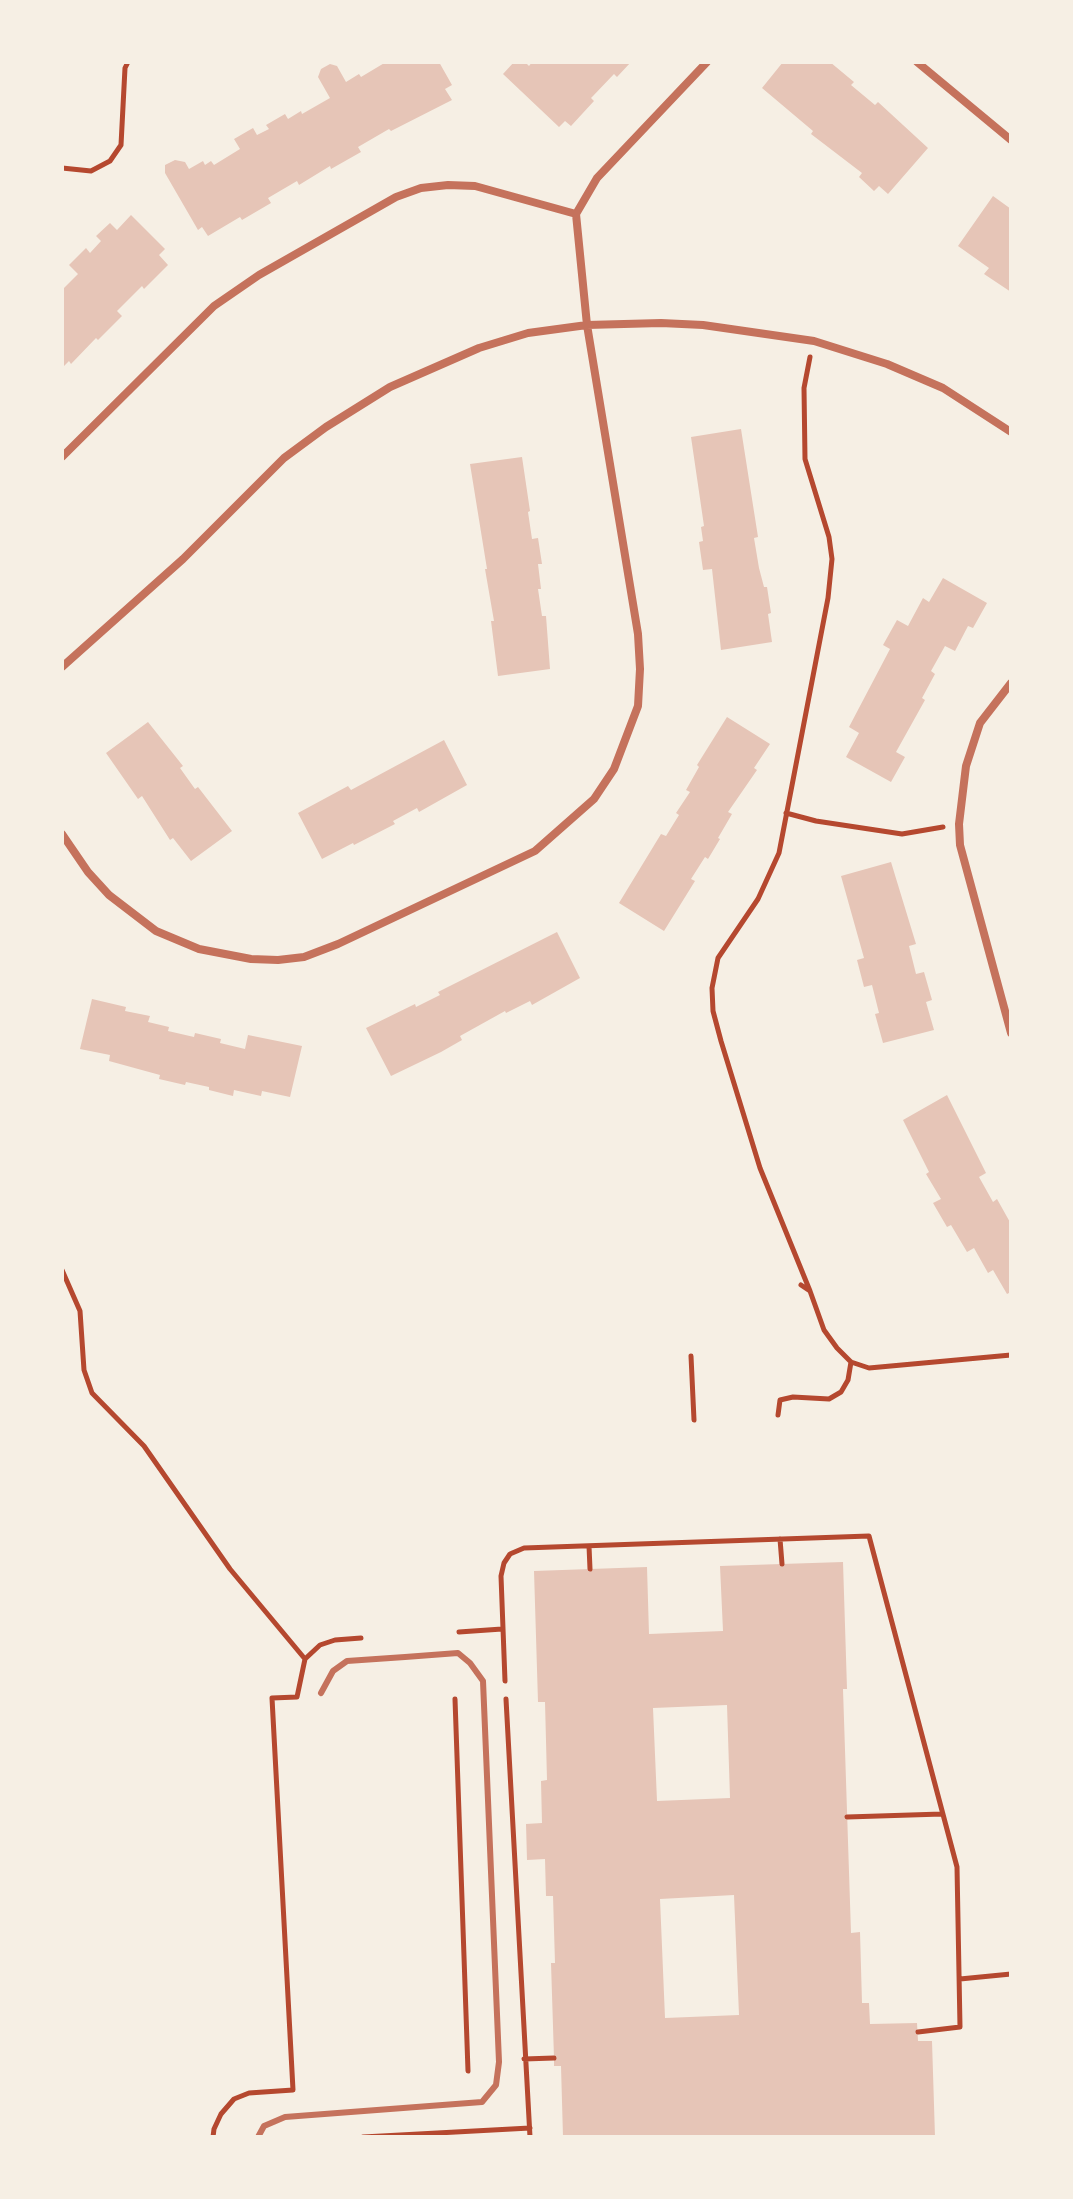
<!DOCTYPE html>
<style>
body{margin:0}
#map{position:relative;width:1073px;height:2199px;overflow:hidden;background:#f6efe4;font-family:Quicksand,sans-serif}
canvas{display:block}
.frame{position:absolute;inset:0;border:64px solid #f6efe4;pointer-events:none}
</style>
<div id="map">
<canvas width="1073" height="2199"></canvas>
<div class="frame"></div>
</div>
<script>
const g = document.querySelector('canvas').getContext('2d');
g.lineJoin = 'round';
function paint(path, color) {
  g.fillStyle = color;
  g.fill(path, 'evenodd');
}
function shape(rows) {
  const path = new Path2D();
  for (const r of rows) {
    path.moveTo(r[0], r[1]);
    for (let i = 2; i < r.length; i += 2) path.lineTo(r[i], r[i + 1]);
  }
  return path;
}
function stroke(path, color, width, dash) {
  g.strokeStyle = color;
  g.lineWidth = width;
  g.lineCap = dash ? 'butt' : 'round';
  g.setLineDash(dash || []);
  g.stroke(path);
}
paint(shape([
 [386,62,439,62,452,85,445,89,452,100,391,131,389,129,358,147,361,152,331,169,330,166,299,185,297,181,268,198,271,203,242,220,240,217,208,236,202,227,198,230,165,173,165,165,175,160,185,162,189,169,203,161,205,165,211,161,214,165,240,149,234,139,253,128,257,135,269,129,266,125,285,114,288,119,301,111,302,114,330,98,318,77,321,69,330,64,337,66,346,82,359,74,361,77],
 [514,62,525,62,529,66,532,62,631,62,617,77,614,74,593,96,591,98,594,101,571,126,565,121,559,127,503,74],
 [783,62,830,62,854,82,851,85,875,105,878,102,928,148,888,194,879,186,874,191,859,177,862,173,811,134,813,131,762,88],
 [993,196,1011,209,1011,292,984,274,989,268,958,246],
 [131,215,165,249,159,255,168,265,144,289,142,286,117,311,122,316,98,340,96,338,71,364,69,361,62,368,62,290,78,274,69,265,86,248,90,253,101,241,96,236,110,223,117,230],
 [741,429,758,537,754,538,759,568,764,587,767,587,771,613,768,614,772,642,721,650,712,569,703,570,699,542,703,541,701,527,704,526,691,437],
 [522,457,530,511,528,512,532,539,538,538,542,564,538,564,541,589,538,589,542,616,546,616,550,669,498,676,491,621,494,621,485,569,487,569,470,464],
 [943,578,987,603,973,628,968,626,955,651,945,646,931,671,935,674,922,698,925,700,896,752,905,757,891,782,846,757,859,733,849,727,890,649,883,645,897,620,908,626,923,598,929,602],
 [727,717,770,744,754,768,757,770,728,812,732,814,718,838,720,839,708,859,705,857,691,879,695,881,664,931,619,903,661,834,666,836,679,815,676,813,690,792,686,790,699,767,697,765],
 [148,722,183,766,180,768,195,789,198,787,232,831,191,861,173,838,170,840,142,796,138,799,106,753],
 [444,740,467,785,419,812,417,808,393,821,395,824,354,845,353,843,322,859,298,813,348,786,351,790],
 [891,862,916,944,909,946,916,974,924,972,932,1000,926,1002,934,1030,883,1043,875,1014,879,1013,872,985,864,987,857,960,864,958,841,876],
 [557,932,580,978,532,1005,530,1001,506,1013,505,1011,460,1036,462,1040,441,1052,391,1076,366,1028,415,1004,416,1007,440,995,438,992],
 [92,999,126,1007,125,1011,150,1016,148,1022,169,1027,168,1031,194,1037,195,1033,221,1039,220,1043,245,1049,248,1035,302,1046,290,1097,262,1091,261,1096,234,1090,233,1096,209,1090,209,1087,186,1082,185,1085,159,1079,160,1075,109,1061,110,1055,80,1049],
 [947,1095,986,1173,979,1177,993,1202,997,1199,1011,1224,1011,1292,1007,1294,993,1270,988,1273,974,1248,967,1252,951,1225,947,1227,933,1203,941,1199,926,1174,929,1172,903,1120],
 [843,1562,847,1689,843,1689,851,1933,860,1932,862,2003,869,2003,870,2024,917,2023,918,2041,932,2041,935,2137,563,2137,561,2066,554,2066,554,2058,551,1963,555,1963,553,1896,546,1896,545,1859,527,1860,526,1824,542,1823,541,1781,547,1780,545,1702,538,1702,534,1571,647,1567,649,1634,723,1631,720,1566],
 [727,1705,730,1798,657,1801,653,1708],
 [734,1895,739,2015,665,2018,660,1899]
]), '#e6c5b7');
stroke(shape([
 [62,168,91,171,110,161,121,145,125,68,128,62],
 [786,813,816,821,902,834,943,827],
 [62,1270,80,1311,84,1370,92,1393,144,1446,230,1569,305,1659],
 [801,1285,810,1291,824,1330,837,1348,851,1362,869,1368,1011,1355],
 [810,1291,760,1168,721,1041,713,1011,712,988,718,958,758,899,779,853,828,598,832,559,829,537,805,459,804,388,810,357],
 [691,1356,694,1420],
 [778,1415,780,1400,793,1397,829,1399,841,1392,848,1380,851,1362],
 [780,1539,782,1564],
 [589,1546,590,1569],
 [459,1632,502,1629],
 [505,1681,501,1576,504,1563,510,1554,524,1548,869,1536,957,1867,960,2027,918,2032],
 [455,1699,468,2071],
 [506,1699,530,2137],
 [847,1817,942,1814],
 [960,1979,1011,1974],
 [524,2059,554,2058],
 [213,2137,214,2129,221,2114,234,2099,249,2093,293,2090,272,1698,297,1697,305,1659,320,1645,335,1640,361,1638],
 [363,2137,530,2128]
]), '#b5482f', 5);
stroke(shape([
 [258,2137,264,2126,285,2117,482,2102,496,2085,499,2062,483,1681,470,1663,458,1653,405,1657,347,1661,333,1671,321,1693]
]), '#c5725c', 6);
stroke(shape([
 [917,62,1011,140],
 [576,214,597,178,707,62],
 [62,457,214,306,259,275,396,197,421,188,448,185,475,186,576,214],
 [62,667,183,559,284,458,326,427,390,387,479,348,528,333,587,325,661,323,703,325,814,341,887,364,943,388,1011,432],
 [1011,683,980,723,966,766,959,824,960,845,1011,1033],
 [62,834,88,872,109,895,156,931,199,949,251,959,278,960,304,957,338,944,535,851,594,799,614,769,638,706,640,669,638,634,587,325,576,214]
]), '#c5725c', 8);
</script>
